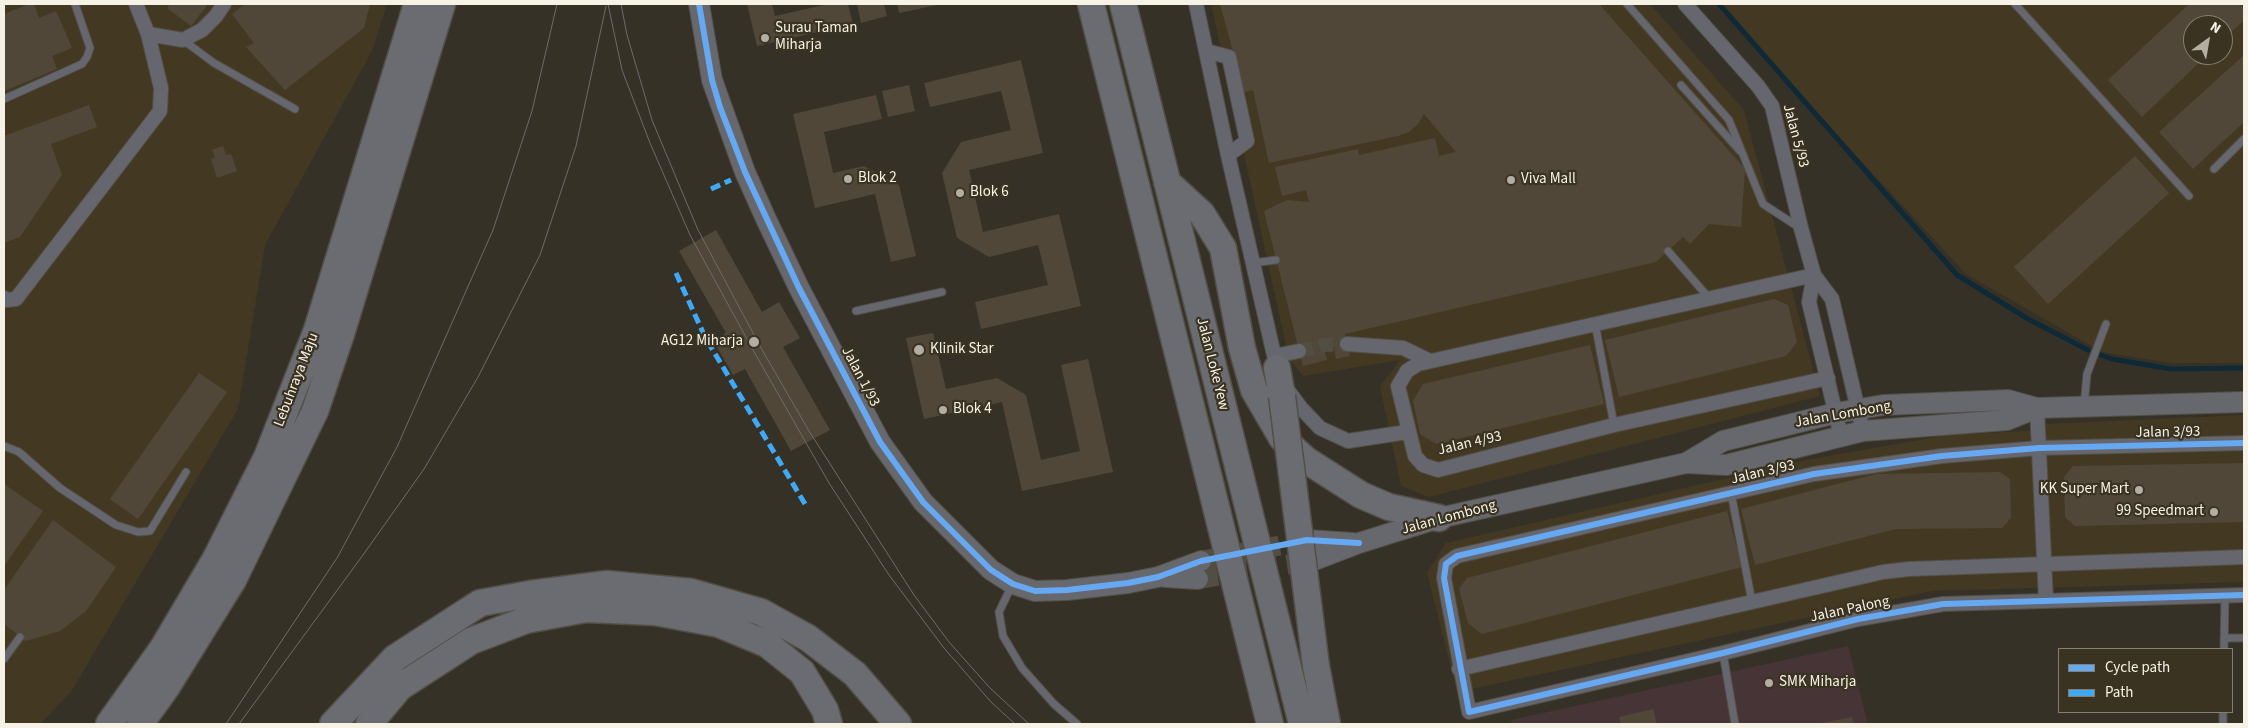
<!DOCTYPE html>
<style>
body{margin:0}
#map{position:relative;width:2248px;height:728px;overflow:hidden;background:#353127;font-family:"Source Sans 3",sans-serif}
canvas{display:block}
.frame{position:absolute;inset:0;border:5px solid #f6f2e6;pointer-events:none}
.legend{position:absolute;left:2058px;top:648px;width:175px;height:65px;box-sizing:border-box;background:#3b3321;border:1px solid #867f70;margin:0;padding:6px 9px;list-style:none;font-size:15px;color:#f6f2e6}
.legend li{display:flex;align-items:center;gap:10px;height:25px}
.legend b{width:25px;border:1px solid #867f70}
.north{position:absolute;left:2183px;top:15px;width:50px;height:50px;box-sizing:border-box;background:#3b3321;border:1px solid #867f70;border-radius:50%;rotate:32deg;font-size:14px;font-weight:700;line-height:20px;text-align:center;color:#f6f2e6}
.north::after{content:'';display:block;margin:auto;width:18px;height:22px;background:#b2aea3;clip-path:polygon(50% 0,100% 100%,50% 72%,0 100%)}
</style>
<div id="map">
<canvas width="2248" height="728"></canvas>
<div class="frame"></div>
<ul class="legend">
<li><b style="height:6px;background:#66a8f1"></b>Cycle path</li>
<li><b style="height:6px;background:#3fa9f5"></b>Path</li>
</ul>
<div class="north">N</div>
</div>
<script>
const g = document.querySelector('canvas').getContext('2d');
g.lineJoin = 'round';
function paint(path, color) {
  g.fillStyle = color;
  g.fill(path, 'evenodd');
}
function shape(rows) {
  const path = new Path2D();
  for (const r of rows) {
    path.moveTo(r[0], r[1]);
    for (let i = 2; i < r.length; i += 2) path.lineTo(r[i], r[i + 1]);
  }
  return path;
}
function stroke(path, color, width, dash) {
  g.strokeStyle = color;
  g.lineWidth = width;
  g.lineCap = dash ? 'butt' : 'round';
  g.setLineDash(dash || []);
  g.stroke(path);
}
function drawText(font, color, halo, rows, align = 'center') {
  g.font = font + ' "Source Sans 3",sans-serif';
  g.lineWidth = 4.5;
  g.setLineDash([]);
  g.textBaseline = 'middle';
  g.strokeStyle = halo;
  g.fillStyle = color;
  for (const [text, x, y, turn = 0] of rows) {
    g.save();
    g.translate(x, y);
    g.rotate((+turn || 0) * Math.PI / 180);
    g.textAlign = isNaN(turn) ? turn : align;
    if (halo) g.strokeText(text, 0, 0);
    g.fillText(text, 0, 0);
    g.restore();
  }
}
paint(shape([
 [4,4,387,4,372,51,265,245,238,409,71,692,40,724,4,724],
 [1211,4,1650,4,1744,110,1820,396,1429,497,1401,486,1380,386,1400,360,1303,376,1289,359],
 [1716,4,2244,4,2244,363,2171,363,2102,352,1966,274],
 [2193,25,2223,25,2223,55,2193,55],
 [2244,415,2244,582,1932,591,1457,692,1427,573,1446,543,1806,460,1947,435,2044,430,2044,424]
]), '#433922');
paint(shape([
 [1848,646,1868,724,1512,724,1511,720]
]), '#463437');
stroke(shape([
 [1719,4,1957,275,2028,319,2088,350],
 [2098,354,2112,359,2171,369,2244,368]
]), '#0f2936', 5);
paint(shape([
 [29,4,34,4,39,18,56,11,72,48,52,56,57,69,4,91,4,14],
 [170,4,208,4,191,26,167,8],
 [245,4,370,4,364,28,285,90,246,47,254,43,232,14],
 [747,4,772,4,775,16,828,4,848,4,853,24,757,46],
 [857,4,884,4,887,16,861,23],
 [897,4,937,4,937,5,899,13],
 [1220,4,1599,4,1745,169,1741,227,1709,224,1690,244,1683,237,1656,262,1345,334,1350,356,1336,359,1334,347,1324,349,1327,360,1303,366,1264,211,1287,200,1309,202,1306,190,1282,196,1275,167,1358,149,1359,155,1435,138,1439,156,1456,152,1424,114,1418,124,1409,132,1398,136,1269,163,1253,90,1244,92],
 [2189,4,2239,4,2244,9,2244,20,2223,40,2223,25,2193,25,2193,55,2207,55,2142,117,2108,80],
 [2244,55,2244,122,2193,169,2159,132],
 [1021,60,1043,153,969,170,983,232,1059,214,1081,306,981,329,975,302,1048,285,1038,245,989,257,957,238,942,173,961,142,1011,130,1001,91,930,107,924,83],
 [909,85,915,111,888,117,882,91],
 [876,95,882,119,824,132,833,173,864,166,899,185,916,256,891,262,875,194,815,208,793,114],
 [89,105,97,127,51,144,62,175,20,237,4,243,4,136],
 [223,146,226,155,231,154,237,171,217,178,211,159,215,157,212,150],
 [2135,156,2169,193,2048,304,2014,267],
 [716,230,762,312,779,302,800,338,783,347,830,430,791,451,745,369,733,375,713,340,726,333,679,251],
 [1774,299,1788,305,1797,342,1786,356,1619,397,1605,340],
 [933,333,946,389,997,378,1026,395,1041,460,1080,451,1061,365,1088,359,1113,472,1022,491,1002,402,924,419,906,338],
 [1590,345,1604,404,1436,444,1420,434,1413,401,1423,384],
 [199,373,227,392,138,519,110,499],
 [2244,463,2244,522,2075,526,2065,517,2064,477,2073,466],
 [2000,472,2010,479,2011,518,2002,528,1896,529,1755,565,1741,509,1876,474],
 [4,484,43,511,4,566],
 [1727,511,1742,567,1482,634,1468,623,1459,589,1467,578],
 [53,520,116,567,86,611,60,631,26,641,4,624,4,590],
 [1653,709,1657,724,1621,724,1619,717],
 [1852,717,1854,724,1822,724,1822,723]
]), '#514739');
stroke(shape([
 [1299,351,1324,345,1347,344]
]), '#524e44', 14, [14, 7]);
stroke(shape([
 [1201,561,1307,540],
 [1198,579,1312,561]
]), '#524e44', 20, [20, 10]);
const lane = shape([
 [1627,4,1729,120,1763,204,1800,228],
 [2015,4,2189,196],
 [183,40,214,63,295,109],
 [1681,85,1740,151],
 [4,99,82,64,87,57,90,48,75,4],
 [2214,169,2244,139],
 [1668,251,1709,298],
 [1253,263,1276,260],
 [856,311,942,292],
 [1595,323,1614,425],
 [2084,406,2087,374,2106,324],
 [4,446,19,452,60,488,116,525,138,532,150,531,186,472],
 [1731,493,1752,602],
 [1012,585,999,612,1003,636,1022,668,1054,704,1077,724],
 [2224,638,2244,638],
 [2224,649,2225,595],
 [1723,653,1735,724],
 [4,659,20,637],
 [2223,724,2223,712]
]);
const street = shape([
 [1196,4,1228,155,1277,368,1286,388,1301,408,1320,428,1348,441,1407,432],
 [1685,4,1758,86,1772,106,1801,228,1814,275,1832,299,1863,431],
 [148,34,183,40,202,30,216,16,224,4],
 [1206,51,1229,57,1247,141,1228,155],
 [1814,275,1418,364,1407,371,1398,386,1415,456,1423,465,1438,470,1614,425,1828,378],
 [1814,275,1809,302,1841,436],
 [4,298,7,300,16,299,160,111,161,88,148,34,136,4],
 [1347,344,1403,348,1430,361],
 [1275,356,1299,351],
 [2037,408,2046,601],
 [2244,443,2039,448,1942,456,1814,474,1457,556,1446,564,1444,578,1469,712,1723,653,1858,619,1943,604,2244,595],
 [1459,669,1883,572,1909,569,2244,557]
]);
const secondary = shape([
 [699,4,712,80,745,172,766,219,799,288,880,442,923,502,991,570,1013,584,1035,591,1067,590,1128,583,1158,577,1201,561],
 [1686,463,1723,441,1836,413,1883,405,2008,400,2037,408,2244,402],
 [1307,540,1353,543],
 [1312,561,1359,543,1439,518,1686,463,1726,465,1863,431,2007,420,2037,408],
 [1165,577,1198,579]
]);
const highway = shape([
 [1091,4,1270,724],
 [1123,4,1302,724],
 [1167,182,1202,214,1223,248,1242,348,1254,390,1282,438,1306,460,1361,495,1389,507,1439,518],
 [1277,368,1282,396],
 [1316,666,1327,724],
 [109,724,163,648,215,560,267,457,317,330,417,4],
 [140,724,166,688,233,580,315,411,341,334,442,4],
 [333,724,395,658,480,603,530,594,607,584,691,592,761,612,808,638,855,674,898,724],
 [369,724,400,687,471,641,526,620,586,609,655,612,719,624,767,644,802,672,825,710,829,724]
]);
stroke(lane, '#534f46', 9);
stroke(street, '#534f46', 16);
stroke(secondary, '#534f46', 22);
stroke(highway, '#534f46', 29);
stroke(lane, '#65666e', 7);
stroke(street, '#65666e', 14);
stroke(secondary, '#66686e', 20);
stroke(highway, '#6b6c72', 26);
stroke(shape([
 [608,4,622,70,650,143,690,235,753,350,829,483,889,575,944,648,991,702,1015,724],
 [621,4,627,35,652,120,698,230,761,348,809,431,914,595,949,642,990,688,1029,724],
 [226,724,337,558,397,447,493,230,532,111,557,4],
 [239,724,363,555,424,469,478,377,540,255,576,146,606,6]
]), '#6c6c6d', 1);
const highwayBridge = shape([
 [1282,396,1316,666]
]);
stroke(highwayBridge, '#534f46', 29, []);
stroke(highwayBridge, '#6b6c72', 26);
stroke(shape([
 [711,189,731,180],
 [676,273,705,337,805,504]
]), '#3fa9f5', 5, [10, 5]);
stroke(shape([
 [699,4,712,80,720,107,745,172,799,288,880,442,923,502,991,570,1013,584,1035,591,1067,590,1128,583,1158,577,1201,561,1307,540,1359,543],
 [2244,443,2039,448,1942,456,1814,474,1457,556,1446,564,1444,578,1469,712,1723,653,1858,619,1943,604,2244,595]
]), '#66a8f1', 6);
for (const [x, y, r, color] of [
 [765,38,5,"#b2aea3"],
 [848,179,5,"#b2aea3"],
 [1511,180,5,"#b2aea3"],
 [960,193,5,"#b2aea3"],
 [754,342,6,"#b2aea3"],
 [919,350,6,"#b2aea3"],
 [943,410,5,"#b2aea3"],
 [2139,490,5,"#b2aea3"],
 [2214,512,5,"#b2aea3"],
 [1769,683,5,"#b2aea3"]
]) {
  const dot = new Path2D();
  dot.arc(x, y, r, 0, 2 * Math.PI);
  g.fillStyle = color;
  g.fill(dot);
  stroke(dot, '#3b3321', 2);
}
drawText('15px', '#f6f2e6', '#3b3321', [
 ["Surau Taman",775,29],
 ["Miharja",775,46],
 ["Blok 2",858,179],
 ["Viva Mall",1521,180],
 ["Blok 6",970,193],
 ["AG12 Miharja",743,342,"right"],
 ["Klinik Star",930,350],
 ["Blok 4",953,410],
 ["KK Super Mart",2129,490,"right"],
 ["99 Speedmart",2204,512,"right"],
 ["SMK Miharja",1779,683]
], 'left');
drawText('15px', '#f6f2e6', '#3b3321', [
 ["Jalan 5/93",1795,136,75],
 ["Jalan Loke Yew",1212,364,76],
 ["Jalan 1/93",860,377,62],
 ["Lebuhraya Maju",297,380,-69],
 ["Jalan Lombong",1843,415,-10],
 ["Jalan 3/93",2168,433,-1],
 ["Jalan 4/93",1470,444,-13],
 ["Jalan 3/93",1763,473,-13],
 ["Jalan Lombong",1449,518,-15],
 ["Jalan Palong",1850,610,-12]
]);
</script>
